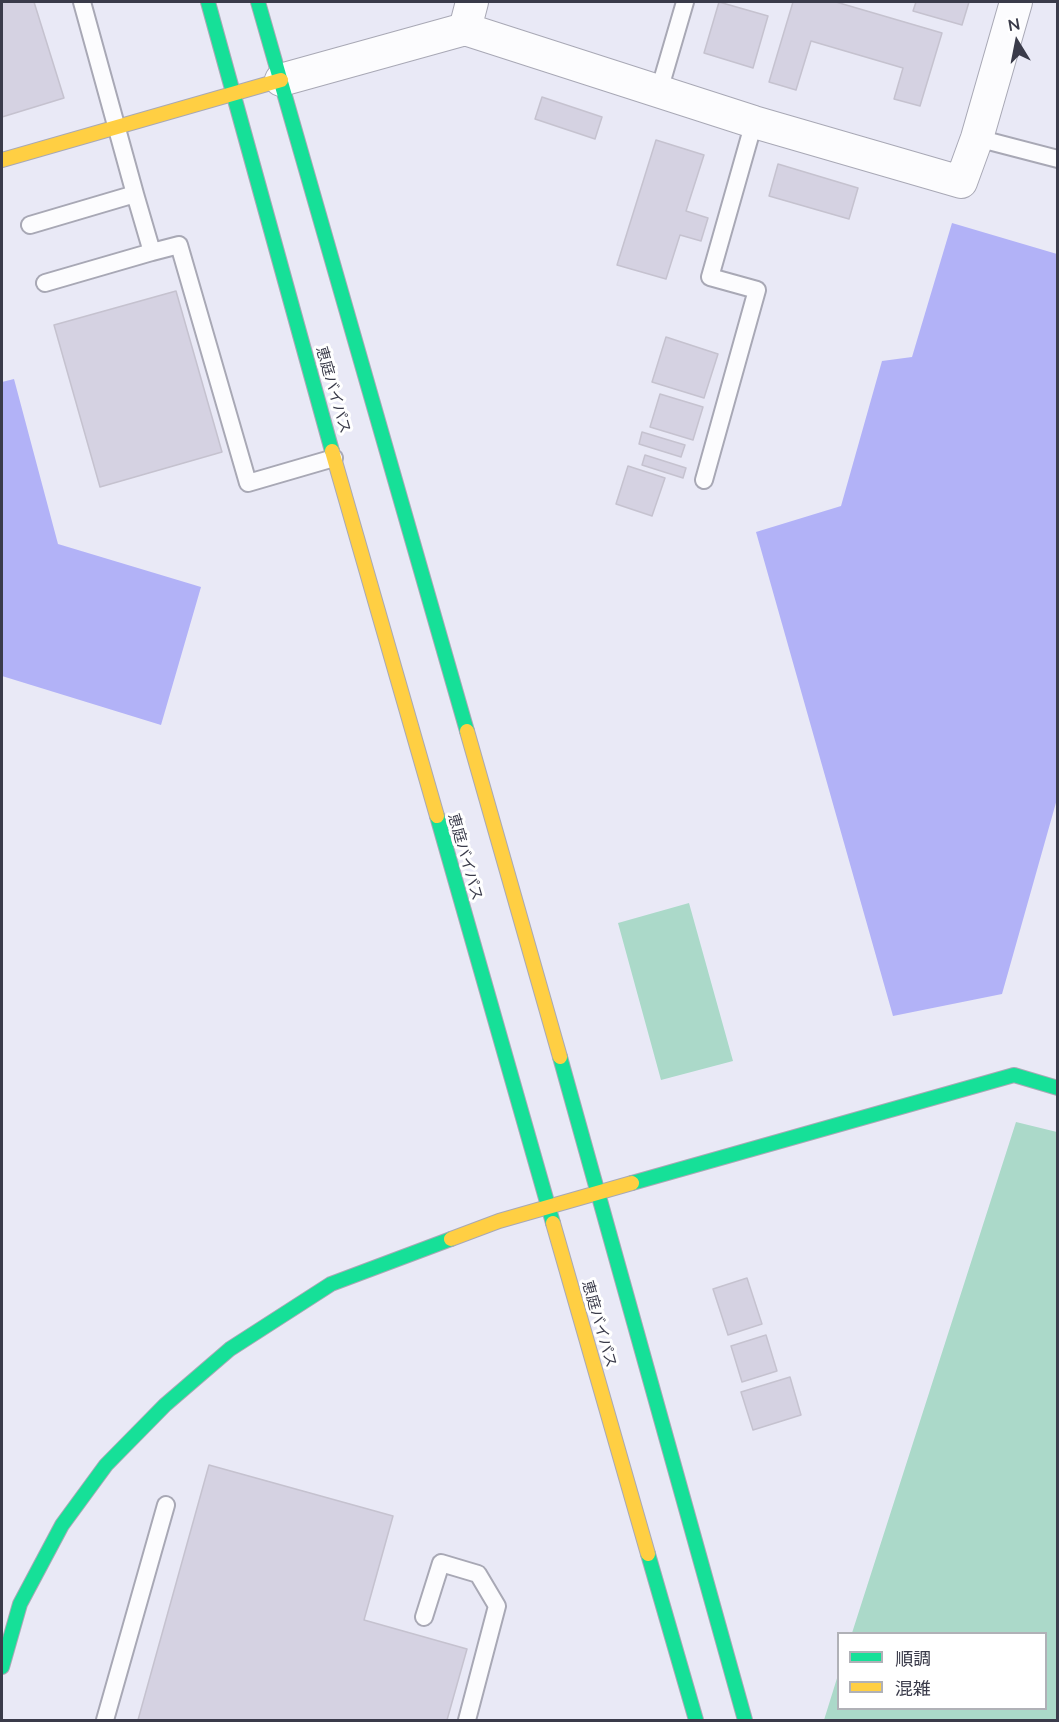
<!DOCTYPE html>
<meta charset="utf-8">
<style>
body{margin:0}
#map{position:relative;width:1059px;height:1722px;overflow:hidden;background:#e9e9f6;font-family:Mulish,"Noto Sans JP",sans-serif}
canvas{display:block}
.frame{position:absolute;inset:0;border:3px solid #3a3b4a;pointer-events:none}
.legend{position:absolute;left:837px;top:1632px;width:210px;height:78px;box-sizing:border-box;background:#fff;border:2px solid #b0b1b7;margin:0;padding:8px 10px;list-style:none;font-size:18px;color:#3a3b4a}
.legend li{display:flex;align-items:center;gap:12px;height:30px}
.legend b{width:30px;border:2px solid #b0b1b7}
.north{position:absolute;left:987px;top:12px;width:60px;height:60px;-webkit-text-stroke:4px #fff;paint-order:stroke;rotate:350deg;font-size:16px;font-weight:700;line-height:24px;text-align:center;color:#3a3b4a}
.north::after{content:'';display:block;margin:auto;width:21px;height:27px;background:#3a3b4a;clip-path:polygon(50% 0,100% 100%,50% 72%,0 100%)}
</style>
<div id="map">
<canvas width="1059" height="1722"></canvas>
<div class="frame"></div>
<ul class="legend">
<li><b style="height:8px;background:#16e098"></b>順調</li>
<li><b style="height:8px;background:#ffcf43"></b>混雑</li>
</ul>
<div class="north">N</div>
</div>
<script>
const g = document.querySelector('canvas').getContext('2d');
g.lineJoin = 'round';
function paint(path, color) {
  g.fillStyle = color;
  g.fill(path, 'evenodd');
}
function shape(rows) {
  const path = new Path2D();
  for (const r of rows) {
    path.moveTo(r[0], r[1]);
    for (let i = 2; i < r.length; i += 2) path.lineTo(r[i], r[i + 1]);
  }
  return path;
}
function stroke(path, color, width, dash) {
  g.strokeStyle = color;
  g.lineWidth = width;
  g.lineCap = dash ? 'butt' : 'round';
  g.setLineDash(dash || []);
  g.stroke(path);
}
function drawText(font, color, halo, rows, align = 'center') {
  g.font = font + ' Mulish,"Noto Sans JP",sans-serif';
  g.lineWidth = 6;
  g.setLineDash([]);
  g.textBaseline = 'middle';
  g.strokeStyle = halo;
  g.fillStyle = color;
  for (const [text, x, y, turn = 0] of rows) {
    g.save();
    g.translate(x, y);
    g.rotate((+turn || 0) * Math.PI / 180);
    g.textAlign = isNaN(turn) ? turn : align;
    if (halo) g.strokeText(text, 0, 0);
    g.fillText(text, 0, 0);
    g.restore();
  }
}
paint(shape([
 [689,903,733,1061,661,1080,618,923],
 [1016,1122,1057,1132,1057,1720,824,1720,838,1675,838,1708,1046,1708,1046,1634,852,1633]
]), '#abd9c9');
paint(shape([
 [952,223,1057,254,1057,799,1002,994,893,1016,756,532,841,506,882,361,912,357],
 [14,379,58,544,201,587,161,725,2,676,2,382]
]), '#b2b2f7');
const building = shape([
 [2,2,34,2,64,98,2,117,2,2],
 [719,2,768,16,753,68,704,53,719,2],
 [793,2,836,2,942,33,920,106,894,99,903,68,811,41,796,90,769,82,793,2],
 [916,2,969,2,962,25,913,11,916,2],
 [542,97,602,117,595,139,535,119,542,97],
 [656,140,704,155,686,211,708,218,701,241,680,235,666,279,617,265,656,140],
 [778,164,858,188,849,219,769,196,778,164],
 [176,291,222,452,100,487,54,325,176,291],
 [666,337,718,354,704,398,652,382,666,337],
 [660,394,703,407,693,440,650,427,660,394],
 [642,432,685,445,681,457,639,444,642,432],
 [645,455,686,468,683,478,642,465,645,455],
 [628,466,665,478,652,516,616,504,628,466],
 [747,1278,762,1324,728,1335,713,1289,747,1278],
 [766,1335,777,1371,742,1382,731,1346,766,1335],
 [790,1377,801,1415,753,1430,741,1392,790,1377],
 [209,1465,393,1516,364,1620,467,1649,447,1720,138,1720,209,1465]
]);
paint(building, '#d5d2e2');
stroke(building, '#c5c2cf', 1.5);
const lane = shape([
 [659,91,685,2],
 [977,138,1058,159],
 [135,194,152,252,179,245,248,483,334,458],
 [30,225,135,194,82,2],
 [45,283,152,252],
 [704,480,757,290,710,277,754,122],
 [424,1617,441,1563,478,1574,497,1606,467,1720],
 [105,1720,166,1505]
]);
const street = shape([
 [465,29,754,122,961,182,977,138,1016,2],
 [281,80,465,29,472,2]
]);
const fast = shape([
 [208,2,332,451],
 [258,2,467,731],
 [437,816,553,1223],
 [560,1057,745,1720],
 [632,1183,1014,1075,1058,1088],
 [648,1554,696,1720],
 [2,1667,20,1604,62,1525,106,1465,165,1405,230,1349,331,1284,451,1239]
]);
const slow = shape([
 [2,160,281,80],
 [332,451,437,816],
 [467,731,560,1057],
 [553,1223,648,1554],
 [451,1239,499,1221,632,1183]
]);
stroke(lane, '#a8a8b5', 20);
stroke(street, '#a8a8b5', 34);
stroke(fast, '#a8a8b5', 16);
stroke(slow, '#a8a8b5', 16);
stroke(lane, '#fcfcfe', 16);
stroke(street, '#fcfcfe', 32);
stroke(fast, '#16e098', 14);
stroke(slow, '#ffcf43', 14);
drawText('15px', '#3a3b4a', '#fff', [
 ["恵庭バイパス",333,390,74],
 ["恵庭バイパス",465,857,74],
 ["恵庭バイパス",599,1324,74]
]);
</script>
